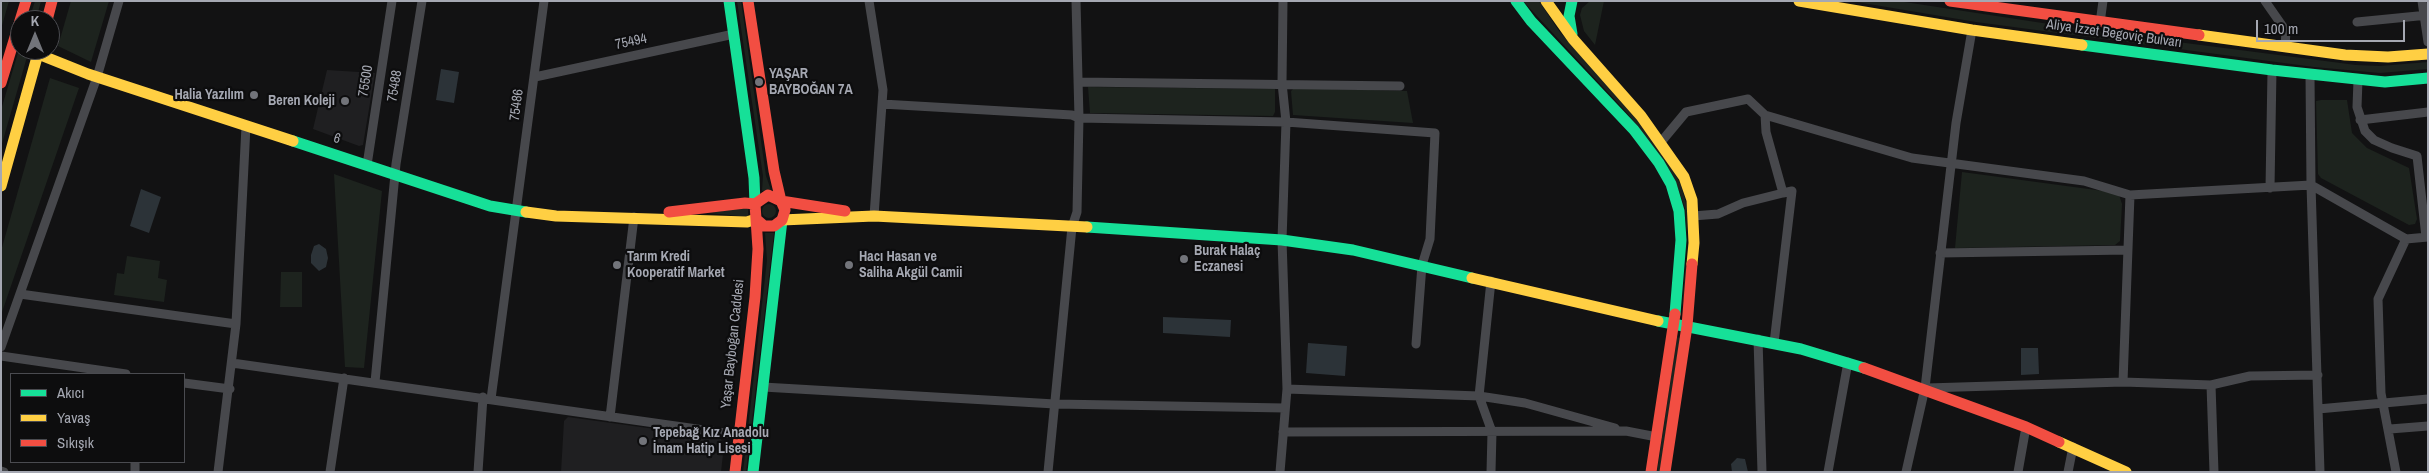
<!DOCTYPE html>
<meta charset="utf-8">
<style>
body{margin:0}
#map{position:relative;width:2429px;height:473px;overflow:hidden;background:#121213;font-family:"Archivo Narrow",sans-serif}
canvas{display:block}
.frame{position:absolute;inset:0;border:2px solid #a5a8b2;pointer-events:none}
.legend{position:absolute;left:10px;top:373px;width:175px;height:90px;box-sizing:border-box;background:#0d0d0e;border:1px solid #4a4b50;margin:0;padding:6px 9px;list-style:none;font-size:15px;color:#a5a8b2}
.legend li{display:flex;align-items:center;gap:10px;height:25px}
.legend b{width:25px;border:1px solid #4a4b50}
.north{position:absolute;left:10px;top:10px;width:50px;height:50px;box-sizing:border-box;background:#0d0d0e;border:1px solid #4a4b50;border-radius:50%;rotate:0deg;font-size:14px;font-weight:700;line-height:20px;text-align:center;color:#a5a8b2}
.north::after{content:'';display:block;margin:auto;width:18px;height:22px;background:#72747a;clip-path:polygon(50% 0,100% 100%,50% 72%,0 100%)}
.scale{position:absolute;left:2256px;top:20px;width:149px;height:22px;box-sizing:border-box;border:2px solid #a5a8b2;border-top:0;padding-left:6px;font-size:15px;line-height:18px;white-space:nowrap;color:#a5a8b2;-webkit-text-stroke:4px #0d0d0e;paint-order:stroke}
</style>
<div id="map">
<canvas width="2429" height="473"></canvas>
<div class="frame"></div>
<ul class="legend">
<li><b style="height:6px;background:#16e098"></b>Akıcı</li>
<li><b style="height:6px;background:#ffcf43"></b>Yavaş</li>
<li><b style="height:6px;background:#f24e42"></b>Sıkışık</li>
</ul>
<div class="north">K</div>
<div class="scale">100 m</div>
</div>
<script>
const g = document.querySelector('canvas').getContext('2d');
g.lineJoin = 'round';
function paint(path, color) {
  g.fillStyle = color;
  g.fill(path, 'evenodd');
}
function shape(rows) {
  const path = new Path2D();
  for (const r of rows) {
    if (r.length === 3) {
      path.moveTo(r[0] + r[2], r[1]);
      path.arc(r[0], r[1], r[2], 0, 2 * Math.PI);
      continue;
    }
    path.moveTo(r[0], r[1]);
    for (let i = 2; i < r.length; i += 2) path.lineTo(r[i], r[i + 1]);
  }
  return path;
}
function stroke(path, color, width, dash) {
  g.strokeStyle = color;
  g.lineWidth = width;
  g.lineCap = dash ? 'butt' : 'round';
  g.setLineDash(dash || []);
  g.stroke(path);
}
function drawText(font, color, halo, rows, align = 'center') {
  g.font = font + ' "Archivo Narrow",sans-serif';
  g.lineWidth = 4.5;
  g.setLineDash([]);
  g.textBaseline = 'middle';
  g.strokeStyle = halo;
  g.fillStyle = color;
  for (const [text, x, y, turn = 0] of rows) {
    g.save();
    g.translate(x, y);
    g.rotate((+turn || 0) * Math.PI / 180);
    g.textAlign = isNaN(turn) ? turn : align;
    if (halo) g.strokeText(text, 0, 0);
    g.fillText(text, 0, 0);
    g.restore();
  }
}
paint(shape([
 [327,70,375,73,363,145,359,146,313,129],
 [568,417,720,438,724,445,721,472,561,472,564,421]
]), '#1f1f21');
paint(shape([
 [1,1,9,1,1,29],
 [35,1,41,1,36,20,29,20],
 [71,1,109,1,91,62,58,46],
 [737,1,741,1,766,176,771,190,762,191,763,176],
 [1523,1,1539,1,1559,31,1630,111,1668,160,1681,185,1687,207,1686,288,1682,307,1687,247,1685,208,1677,186,1665,162,1627,113],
 [1590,1,1604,1,1595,45,1584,31,1580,15,1582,8],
 [1851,1,1898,1,2108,33,2356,65,2380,66,2428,62,2428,69,2380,73,2314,67,1976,22],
 [20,46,20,50,29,50,1,147,1,110],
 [50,78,79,88,1,315,1,251],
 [1088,87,1275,89,1275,112,1273,116,1090,113],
 [1294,88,1407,91,1413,123,1293,115,1291,91],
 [2321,100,2347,100,2352,133,2367,148,2409,168,2417,219,2415,224,2409,225,2321,178,2318,174,2316,101],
 [1962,172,2111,192,2119,195,2122,204,2120,241,2115,245,1955,248],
 [334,174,382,191,364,368,345,367],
 [769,211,7],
 [748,207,748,217,710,213],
 [765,233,774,233,746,472,743,472,767,260],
 [127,256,160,261,158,278,167,280,164,302,114,295,117,273,124,274],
 [281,272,302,272,302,307,280,307],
 [1677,337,1680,338,1660,472,1657,472]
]), '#1d231e');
paint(shape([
 [441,69,459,72,454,103,436,100],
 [141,189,161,197,149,233,130,226],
 [319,244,326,249,328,258,326,267,319,271,311,263,311,255,314,246],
 [1163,317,1231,320,1230,337,1163,333],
 [1308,343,1347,346,1345,376,1306,373],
 [2021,348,2038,348,2039,374,2021,375],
 [1737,458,1745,459,1748,472,1732,472,1731,464]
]), '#2c3338');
stroke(shape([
 [869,1,883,90,874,216],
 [2265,1,2286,31,2285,47],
 [2422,1,2428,42],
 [2357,22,2428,15],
 [2100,23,2103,1],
 [2310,75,2311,185,2320,472],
 [535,77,734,34],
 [2358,80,2357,107,2365,131,2374,140,2392,148,2417,156,2426,237],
 [1078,82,1400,86],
 [882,104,1072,115,1079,118,1286,122,1435,133,1430,239,1422,265,1416,344],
 [1765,115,1912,158,2084,181,2130,195,2311,185,2406,239,2428,237],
 [2360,120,2428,112],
 [1661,142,1686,112,1748,99,1765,115,1766,132,1783,193,1743,203,1718,214,1693,216],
 [367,165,392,1],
 [2270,188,2272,70],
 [1940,253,2128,250],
 [20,294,236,324],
 [1758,339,1762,472],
 [1774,343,1792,191,1783,193],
 [1,347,97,77,119,1],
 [1,356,126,374],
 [232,363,739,435],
 [375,382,396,164,422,1],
 [2123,382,2130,195],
 [184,383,230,389],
 [2211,385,2214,472],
 [763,387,1055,404,1285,408],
 [1927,388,2123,382,2211,385,2250,376,2318,375],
 [1287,389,1479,396,1525,403,1615,428],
 [491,399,544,1],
 [2318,409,2428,399],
 [610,417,634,217],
 [2390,429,2428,426],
 [1283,432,1626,431,1657,437],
 [1,471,4,472],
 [135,472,135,462],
 [218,472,236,324,246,126],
 [330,472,344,378],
 [478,472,483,397],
 [1048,472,1072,227,1077,212,1079,118,1076,1],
 [1280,472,1287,389,1282,240,1286,122,1282,83,1283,1],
 [1491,472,1492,432,1479,396,1491,281],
 [1828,472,1848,362],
 [1906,472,1925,388,1956,123,1972,30],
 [2018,472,2026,427],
 [2068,472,2073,447],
 [2396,472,2381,393,2378,299,2406,239]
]), '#47484c', 9);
stroke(shape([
 [729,1,754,178,755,204],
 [1516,1,1531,21,1634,130,1659,163,1671,184,1679,211,1681,240,1675,314],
 [1572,1,1569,16,1572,34],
 [2082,45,2272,70,2385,82,2428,78],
 [293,141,490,206,526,212],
 [1087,227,1282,240,1353,250,1472,278],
 [1658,321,1801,349,1864,368],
 [753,472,782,220]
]), '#16e098', 11);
stroke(shape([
 [1546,1,1573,39,1641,116,1684,177,1692,200,1694,243,1692,264],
 [1799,1,1972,30,2082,45],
 [2199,35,2345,55,2388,57,2428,54],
 [39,50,38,54,88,74,293,141],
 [1,186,39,50],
 [526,212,556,216,747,222,756,219],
 [782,220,874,216,1087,227],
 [1472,278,1658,321],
 [2059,442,2126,472]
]), '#ffcf43', 11);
stroke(shape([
 [748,1,774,171,781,201,785,210,782,220,774,226,764,226,756,219,755,204,768,195,781,201,845,211],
 [1950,1,2199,35],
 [47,20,52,1],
 [1,83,26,1],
 [669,212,745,203,755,204],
 [1864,368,2026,427,2059,442],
 [735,472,755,297,758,249,756,219],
 [1651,472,1675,314],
 [1665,472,1687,326,1692,264]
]), '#f24e42', 11);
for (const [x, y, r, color] of [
 [759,82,5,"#72747a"],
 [254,95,5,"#72747a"],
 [345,101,5,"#72747a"],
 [1184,259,5,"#72747a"],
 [617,265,5,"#72747a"],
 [849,265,5,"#72747a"],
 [643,441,5,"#72747a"]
]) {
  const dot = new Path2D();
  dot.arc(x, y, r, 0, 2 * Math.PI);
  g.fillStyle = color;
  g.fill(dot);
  stroke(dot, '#0d0d0e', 2);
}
drawText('14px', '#a5a8b2', '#0d0d0e', [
 ["Aliya İzzet Begoviç Bulvarı",2114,34,8],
 ["75494",631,42,-12],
 ["75500",366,81,-81],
 ["75488",395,86,-81],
 ["75486",517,105,-83],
 ["6",337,139,18],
 ["Yaşar Bayboğan Caddesi",733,344,-84]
]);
drawText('bold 14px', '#a5a8b2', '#0d0d0e', [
 ["YAŞAR",769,74],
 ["BAYBOĞAN 7A",769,90],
 ["Halia Yazılım",244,95,"right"],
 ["Beren Koleji",335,101,"right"],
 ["Burak Halaç",1194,251],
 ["Eczanesi",1194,267],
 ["Tarım Kredi",627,257],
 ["Kooperatif Market",627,273],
 ["Hacı Hasan ve",859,257],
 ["Saliha Akgül Camii",859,273],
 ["Tepebağ Kız Anadolu",653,433],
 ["İmam Hatip Lisesi",653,449]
], 'left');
</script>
